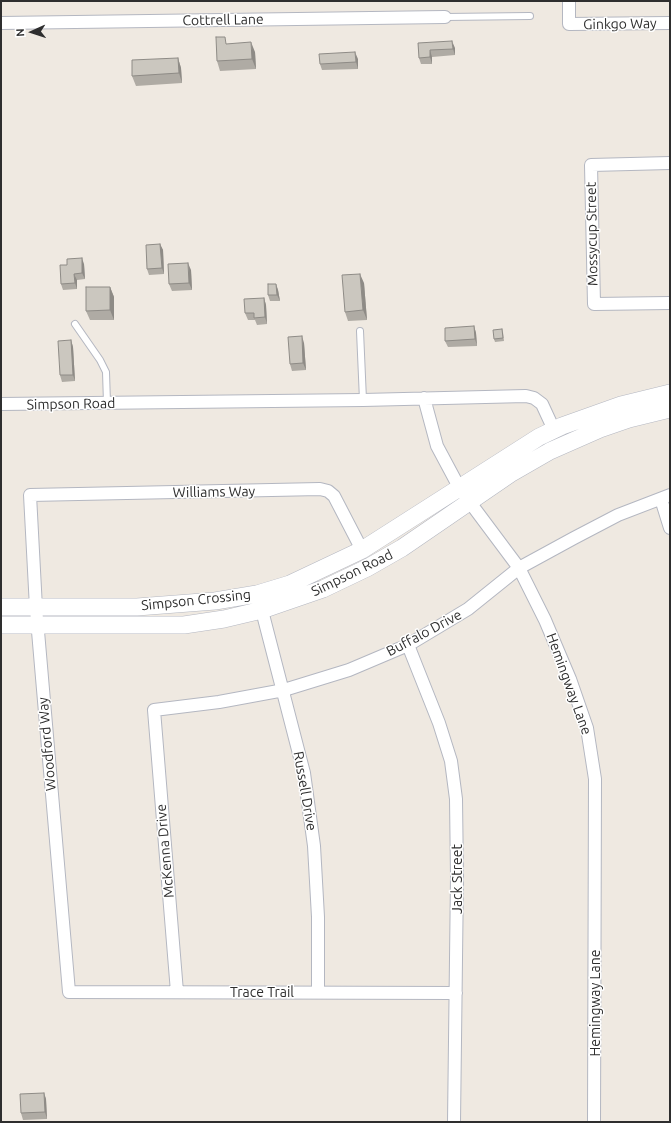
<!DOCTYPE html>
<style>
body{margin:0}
#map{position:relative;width:671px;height:1123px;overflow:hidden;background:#efe9e1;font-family:Ubuntu,sans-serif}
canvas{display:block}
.frame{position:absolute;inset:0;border:2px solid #2e2e2e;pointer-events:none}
.north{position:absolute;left:12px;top:12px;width:40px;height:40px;-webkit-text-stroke:3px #fff;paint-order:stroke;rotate:267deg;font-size:11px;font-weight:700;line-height:16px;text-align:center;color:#2e2e2e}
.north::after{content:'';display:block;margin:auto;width:14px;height:18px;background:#2e2e2e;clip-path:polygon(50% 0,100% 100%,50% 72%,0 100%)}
</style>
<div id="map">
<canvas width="671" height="1123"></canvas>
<div class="frame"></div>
<div class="north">N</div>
</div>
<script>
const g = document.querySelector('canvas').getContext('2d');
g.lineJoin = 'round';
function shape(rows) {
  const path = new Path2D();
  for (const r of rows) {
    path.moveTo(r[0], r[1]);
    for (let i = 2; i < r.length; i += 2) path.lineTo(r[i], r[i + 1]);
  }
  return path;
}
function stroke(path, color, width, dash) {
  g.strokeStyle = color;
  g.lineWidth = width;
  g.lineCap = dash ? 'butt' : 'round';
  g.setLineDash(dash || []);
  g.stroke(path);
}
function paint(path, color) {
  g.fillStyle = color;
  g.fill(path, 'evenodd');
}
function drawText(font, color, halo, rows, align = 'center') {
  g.font = font + ' Ubuntu,sans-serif';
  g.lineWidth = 3;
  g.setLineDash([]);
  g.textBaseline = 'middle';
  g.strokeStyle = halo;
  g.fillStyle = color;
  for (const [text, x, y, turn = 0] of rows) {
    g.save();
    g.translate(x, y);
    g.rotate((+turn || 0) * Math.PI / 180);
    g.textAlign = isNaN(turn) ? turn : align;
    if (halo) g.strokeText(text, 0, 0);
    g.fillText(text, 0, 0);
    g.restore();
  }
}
const lane = shape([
 [445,17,530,16],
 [75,324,100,360,106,372,107,403],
 [360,331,363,400]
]);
const street = shape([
 [569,1,569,24,670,23],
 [1,23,445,17],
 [670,163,591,165,594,304,670,303],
 [424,398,437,446,460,489,519,568,545,620,570,679,587,728,595,779,594,1122],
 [1,404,363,400,526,396,534,398,542,404,554,430],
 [661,499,670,528],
 [362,550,334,496,328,491,320,489,30,495,36,608,69,992,456,993],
 [260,603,304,773,314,846,318,917,318,992],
 [408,645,439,723,451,761,456,799,457,877,454,1122],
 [177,992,154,710,219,702,284,690,349,670,408,645,468,609,519,568,574,538,618,515,670,495]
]);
const secondary = shape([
 [1,607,137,607,215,601,257,594,290,584,362,550,539,437,562,426,621,405,670,393],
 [1,625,184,625,224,619,262,610,323,589,367,568,402,548,510,474,550,451,600,429,629,419,670,409]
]);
stroke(lane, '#b4b7c1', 8);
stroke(street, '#b4b7c1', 14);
stroke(secondary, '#b4b7c1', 18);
stroke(lane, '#fff', 6);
stroke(street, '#fff', 12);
stroke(secondary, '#fff', 17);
paint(shape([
 [418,43,455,48,455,55,432,57,432,64,421,64,419,58],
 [228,44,255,52,256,69,220,71,217,61],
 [178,58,181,68,182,83,136,86,132,76],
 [358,59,358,69,322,70,320,64],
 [160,244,163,250,164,274,149,275,147,269],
 [84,264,85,279,77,280,77,289,63,290,61,284],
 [191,270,192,290,172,291,169,284],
 [364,283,367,320,348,321,345,312],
 [276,284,278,290,280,301,270,301,268,295],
 [110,287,114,297,114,320,90,320,86,311],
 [264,298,266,305,267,324,257,325,255,320,248,320,245,313],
 [474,326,476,333,477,346,448,347,445,341],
 [502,329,503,332,504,341,495,342,494,339],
 [71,340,73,347,75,381,62,382,60,375],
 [304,343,306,370,292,371,290,364],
 [44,1093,46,1099,47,1119,23,1120,21,1113]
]), '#afaba4');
paint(shape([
 [452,41,455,48,455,55,453,49],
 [251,42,255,52,256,69,252,59],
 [430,50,432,57,432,64,430,57],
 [355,52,358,59,358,69,356,62],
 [178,58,181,68,182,83,179,73],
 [160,244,163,250,164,274,162,268],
 [82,258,84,264,85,279,82,273],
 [188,263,191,270,192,290,189,283],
 [74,274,77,280,77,289,75,283],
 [360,274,364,283,367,320,363,310],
 [276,284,278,290,280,301,277,295],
 [110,287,114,297,114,320,110,310],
 [264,298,266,305,267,324,265,317],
 [474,326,476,333,477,346,475,339],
 [302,336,304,343,306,370,303,363],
 [71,340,73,347,75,381,73,375],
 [44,1093,46,1099,47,1119,45,1112]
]), '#8e8b86');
const building = shape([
 [216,37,225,37,226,44,251,42,252,59,217,61,216,37],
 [452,41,453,49,430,50,430,57,419,58,418,43,452,41],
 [355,52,356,62,320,64,319,54,355,52],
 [178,58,179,73,132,76,132,60,178,58],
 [160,244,162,268,147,269,146,245,160,244],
 [82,258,82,273,74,274,75,283,61,284,60,265,67,265,67,259,82,258],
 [188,263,189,283,169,284,168,264,188,263],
 [360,274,363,310,345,312,342,275,360,274],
 [268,284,276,284,277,295,268,295,268,284],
 [86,287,110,287,110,310,86,311,86,287],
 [264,298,265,317,254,318,254,313,245,313,244,299,264,298],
 [474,326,475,339,445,341,445,328,474,326],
 [502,329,503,338,494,339,493,330,502,329],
 [302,336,303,363,290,364,288,337,302,336],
 [71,340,73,375,60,375,58,341,71,340],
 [44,1093,45,1112,21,1113,20,1094,44,1093]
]);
paint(building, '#cbc7bf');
stroke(building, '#8e8b86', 1);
drawText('14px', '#2e2e2e', '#fff', [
 ["Cottrell Lane",223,20,-1],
 ["Ginkgo Way",620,24,-1],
 ["Mossycup Street",592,234,-91],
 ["Simpson Road",71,404,-1],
 ["Williams Way",214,492,-1],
 ["Simpson Road",352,573,-26],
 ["Simpson Crossing",196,600,-6],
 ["Buffalo Drive",424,633,-28],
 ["Hemingway Lane",569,684,70],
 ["Woodford Way",47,744,-95],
 ["Russell Drive",305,791,80],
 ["McKenna Drive",165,851,-95],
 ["Jack Street",457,879,-90],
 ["Trace Trail",262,992],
 ["Hemingway Lane",595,1003,-90]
]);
</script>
